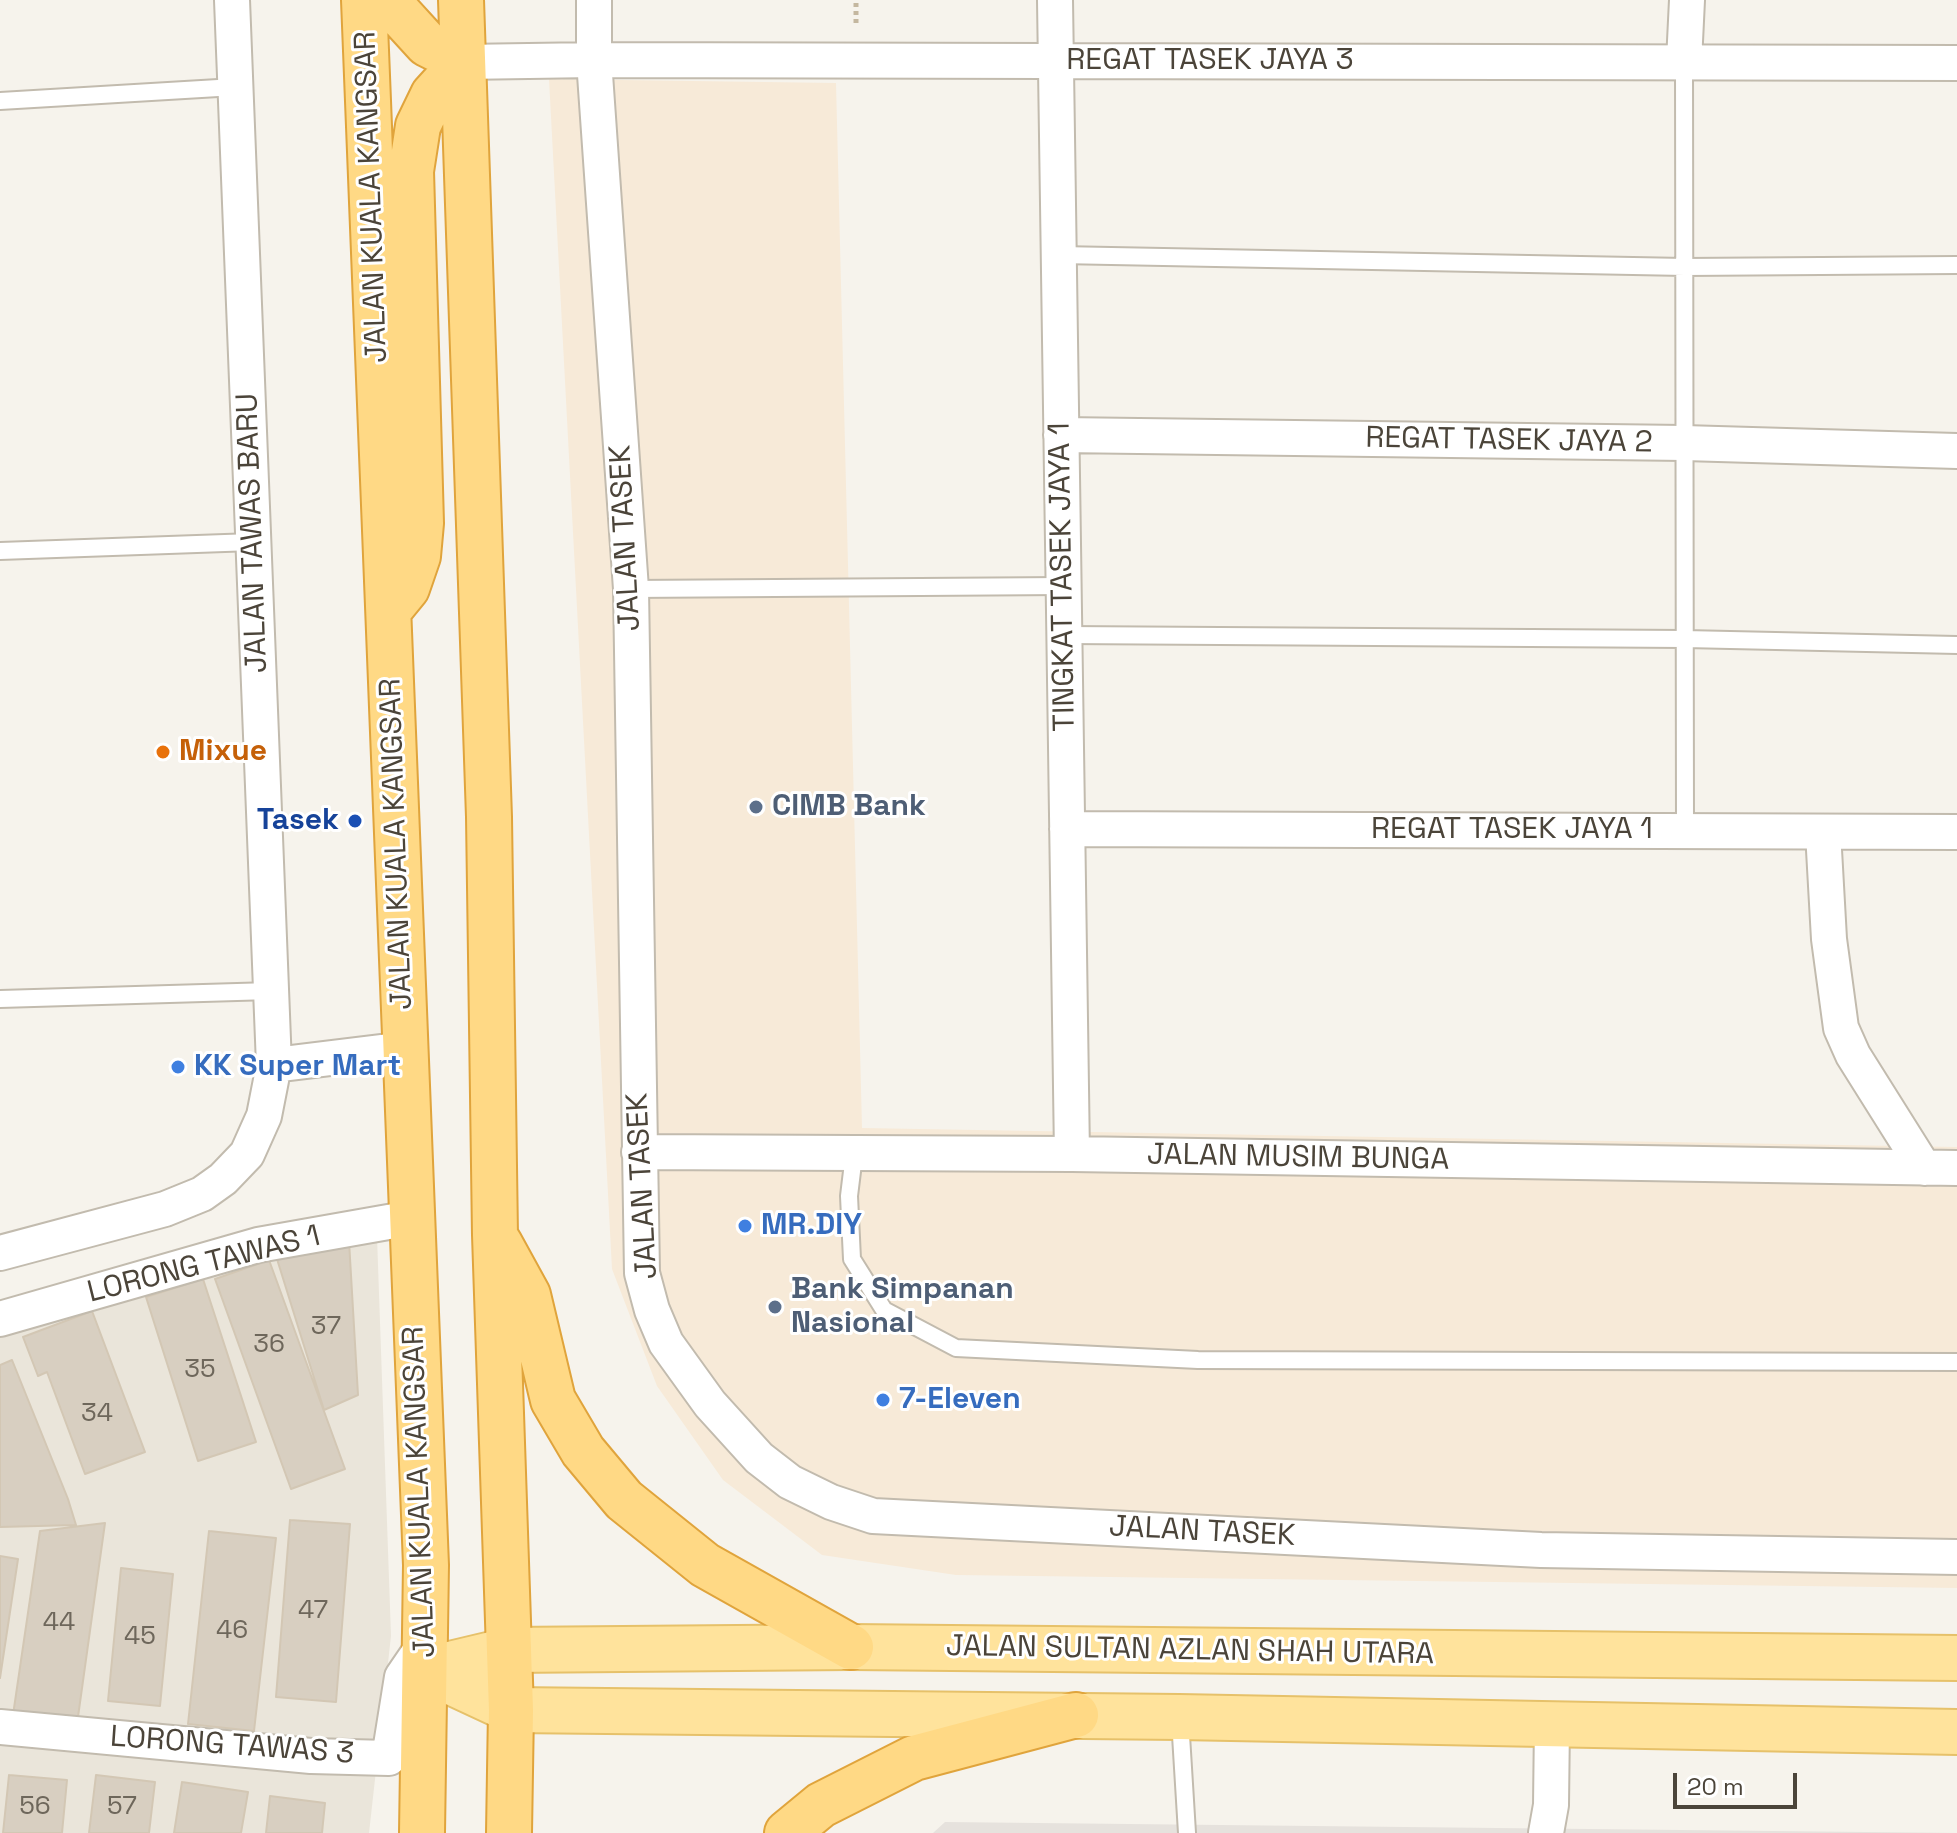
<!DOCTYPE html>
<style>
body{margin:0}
#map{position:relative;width:1957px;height:1833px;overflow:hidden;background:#f6f3ec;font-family:"Space Grotesk",sans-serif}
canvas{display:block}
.scale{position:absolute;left:1673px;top:1773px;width:124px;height:36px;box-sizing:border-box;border:4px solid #4b4439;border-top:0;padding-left:10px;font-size:24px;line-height:28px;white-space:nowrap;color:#4b4439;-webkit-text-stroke:6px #fff;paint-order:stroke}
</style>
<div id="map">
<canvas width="1957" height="1833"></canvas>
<div class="scale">20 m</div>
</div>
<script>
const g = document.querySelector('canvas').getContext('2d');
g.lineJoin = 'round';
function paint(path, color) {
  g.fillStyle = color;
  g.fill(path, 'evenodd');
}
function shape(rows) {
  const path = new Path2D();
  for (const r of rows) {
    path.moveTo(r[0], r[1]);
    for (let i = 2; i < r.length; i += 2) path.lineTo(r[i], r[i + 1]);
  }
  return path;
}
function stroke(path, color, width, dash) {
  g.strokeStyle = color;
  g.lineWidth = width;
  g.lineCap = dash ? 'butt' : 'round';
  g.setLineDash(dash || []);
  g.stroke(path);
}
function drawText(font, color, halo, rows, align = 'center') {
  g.font = font + ' "Space Grotesk",sans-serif';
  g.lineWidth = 6;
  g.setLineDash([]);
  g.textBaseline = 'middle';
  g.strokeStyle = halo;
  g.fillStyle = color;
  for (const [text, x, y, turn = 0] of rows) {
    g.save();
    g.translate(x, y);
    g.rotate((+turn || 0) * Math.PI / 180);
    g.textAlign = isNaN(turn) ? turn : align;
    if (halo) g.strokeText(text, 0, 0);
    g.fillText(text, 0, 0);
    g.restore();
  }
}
paint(shape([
 [376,1208,391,1636,369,1833,0,1833,0,1313]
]), '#eae5da');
paint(shape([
 [549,79,836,83,862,1128,1957,1147,1957,1588,956,1575,822,1555,723,1480,657,1386,612,1269]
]), '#f7ead8');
paint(shape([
 [945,1822,1957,1833,933,1833]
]), '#e6e2dd');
const building = shape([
 [349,1241,358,1395,324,1410,277,1259,349,1241],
 [269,1260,345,1469,291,1489,215,1279,269,1260],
 [203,1279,256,1442,198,1461,146,1297,203,1279],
 [92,1311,145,1452,85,1474,47,1372,38,1376,23,1337,92,1311],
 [12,1360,68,1499,76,1525,0,1527,0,1365,12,1360],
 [290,1520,350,1524,336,1702,276,1697,290,1520],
 [105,1523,77,1724,13,1715,40,1531,105,1523],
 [209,1531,276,1538,254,1731,188,1724,209,1531],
 [0,1556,18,1559,0,1678,0,1556],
 [121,1568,173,1574,160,1706,108,1701,121,1568],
 [9,1775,67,1780,62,1833,3,1833,9,1775],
 [96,1775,155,1782,149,1833,89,1833,96,1775],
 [182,1782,248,1792,241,1833,174,1833,182,1782],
 [270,1796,325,1803,322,1833,266,1833,270,1796]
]);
paint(building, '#d8cfc1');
stroke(building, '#d3c7b4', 2);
const service = shape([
 [1684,62,1685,831],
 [0,101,235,87],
 [1059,255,1685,267,1957,265],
 [0,551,253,542],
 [631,589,1064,586],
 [1065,635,1685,639,1957,645],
 [0,999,271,991],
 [854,1155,849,1196,852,1259,884,1310,956,1348,1198,1360,1957,1362],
 [1180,1719,1187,1833]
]);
const minor = shape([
 [594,0,594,60,631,589,642,1273,652,1310,666,1343,710,1404,759,1458,790,1482,831,1502,873,1516,1541,1550,1957,1557],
 [1055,0,1072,1154],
 [463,62,594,60,1957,63],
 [1684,62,1687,0],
 [1061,435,1684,443,1957,451],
 [1067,829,1957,832],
 [1823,832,1829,939,1841,1028,1853,1055,1924,1168],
 [274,1065,405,1049],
 [639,1152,1072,1154,1957,1168],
 [0,1253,165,1209,202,1194,223,1179,247,1154,264,1116,274,1065,232,0],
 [0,1319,258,1245,411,1218],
 [0,1727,311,1756,389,1758,402,1677,426,1642],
 [1546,1833,1551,1805,1552,1723]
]);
const primary = shape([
 [425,1670,511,1710,1179,1717,1957,1732],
 [425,1670,509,1650,851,1647,1957,1658]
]);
const trunk = shape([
 [364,0,426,1565,422,1833],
 [391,0,395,9,427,44,463,62],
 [461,0,489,817,495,1235,511,1710,509,1833],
 [389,610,407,588,418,556,421,523,411,171,418,126,433,95,463,62],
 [500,1244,528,1295,553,1400,583,1451,624,1500,705,1565,851,1647],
 [787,1833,821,1805,914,1758,1076,1715]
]);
stroke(service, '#c2bbae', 20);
stroke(minor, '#c2bbae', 38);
stroke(primary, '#e6c16a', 48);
stroke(trunk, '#e0a43c', 48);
stroke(shape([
 [856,23,856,0]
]), '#c4b79f', 5, [4, 4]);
stroke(service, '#fff', 16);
stroke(minor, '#fff', 34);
stroke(primary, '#ffe39c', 44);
stroke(trunk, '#ffd985', 44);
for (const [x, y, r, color] of [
 [163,752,8,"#e8710a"],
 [756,807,8,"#5c6f8a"],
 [355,821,8,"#1a4fb4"],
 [178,1067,8,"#3f7fe0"],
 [745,1226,8,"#3f7fe0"],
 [775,1307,8,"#5c6f8a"],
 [883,1400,8,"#3f7fe0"]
]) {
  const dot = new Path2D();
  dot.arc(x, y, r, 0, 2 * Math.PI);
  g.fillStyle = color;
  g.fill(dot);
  stroke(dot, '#fff', 3);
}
drawText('26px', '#6e675b', null, [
 ["37",326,1327],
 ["36",269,1345],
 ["35",200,1370],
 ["34",97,1414],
 ["47",313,1611],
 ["44",59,1623],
 ["46",232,1631],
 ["45",140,1637],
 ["56",35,1807],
 ["57",122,1807]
]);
drawText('30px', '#4b4439', '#fff', [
 ["REGAT TASEK JAYA 3",1210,61],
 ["JALAN KUALA KANGSAR",372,197,-92],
 ["REGAT TASEK JAYA 2",1509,441,1],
 ["JALAN TAWAS BARU",253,533,-92],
 ["JALAN TASEK",626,538,-93],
 ["TINGKAT TASEK JAYA 1",1063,577,-91],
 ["REGAT TASEK JAYA 1",1512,830],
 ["JALAN KUALA KANGSAR",397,844,-92],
 ["JALAN MUSIM BUNGA",1298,1158,1],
 ["JALAN TASEK",643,1186,-93],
 ["LORONG TAWAS 1",204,1265,-14],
 ["JALAN KUALA KANGSAR",420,1492,-92],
 ["JALAN TASEK",1202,1532,3],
 ["JALAN SULTAN AZLAN SHAH UTARA",1190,1651,1],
 ["LORONG TAWAS 3",232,1746,4]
]);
drawText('bold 30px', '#c56008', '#fff', [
 ["Mixue",179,752]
], 'left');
drawText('bold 30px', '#4e5e75', '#fff', [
 ["CIMB Bank",772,807],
 ["Bank Simpanan",791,1290],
 ["Nasional",791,1324]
], 'left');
drawText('bold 30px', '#164399', '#fff', [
 ["Tasek",339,821]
], 'right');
drawText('bold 30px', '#366cbe', '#fff', [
 ["KK Super Mart",194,1067],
 ["MR.DIY",761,1226],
 ["7-Eleven",899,1400]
], 'left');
</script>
